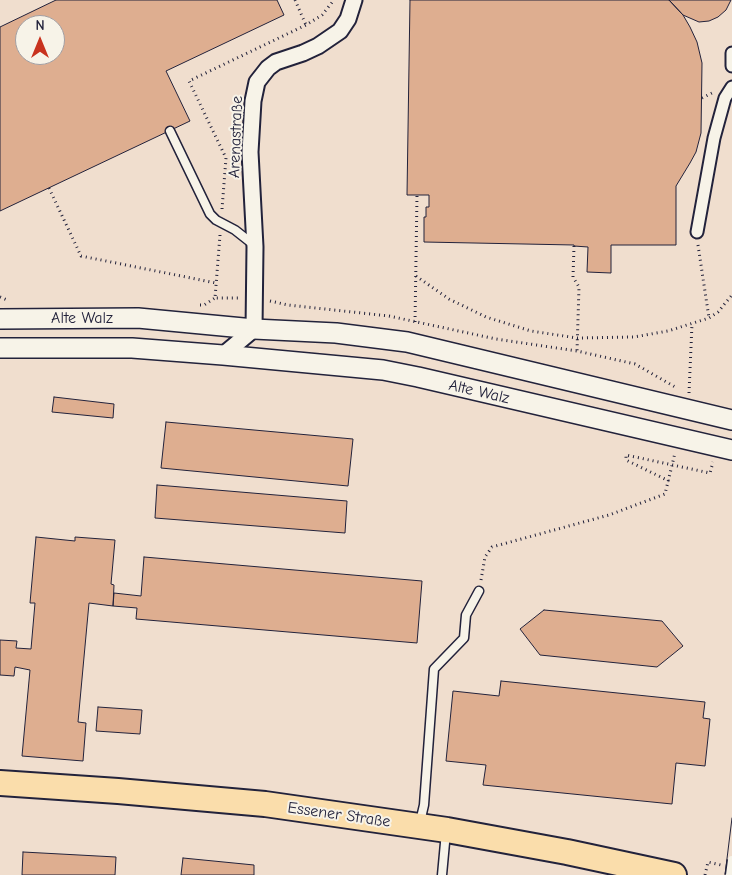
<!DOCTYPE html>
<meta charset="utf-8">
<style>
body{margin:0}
#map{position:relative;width:732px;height:875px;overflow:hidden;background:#f0dece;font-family:"Comic Neue",sans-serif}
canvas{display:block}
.north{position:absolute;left:15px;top:15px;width:50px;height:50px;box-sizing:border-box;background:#f7f3e8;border:1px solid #a29fa3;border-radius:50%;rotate:0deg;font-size:14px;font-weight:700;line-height:20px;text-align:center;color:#22223b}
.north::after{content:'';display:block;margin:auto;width:18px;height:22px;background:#c8321e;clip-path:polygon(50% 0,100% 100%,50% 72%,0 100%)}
</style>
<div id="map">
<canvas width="732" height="875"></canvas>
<div class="north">N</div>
</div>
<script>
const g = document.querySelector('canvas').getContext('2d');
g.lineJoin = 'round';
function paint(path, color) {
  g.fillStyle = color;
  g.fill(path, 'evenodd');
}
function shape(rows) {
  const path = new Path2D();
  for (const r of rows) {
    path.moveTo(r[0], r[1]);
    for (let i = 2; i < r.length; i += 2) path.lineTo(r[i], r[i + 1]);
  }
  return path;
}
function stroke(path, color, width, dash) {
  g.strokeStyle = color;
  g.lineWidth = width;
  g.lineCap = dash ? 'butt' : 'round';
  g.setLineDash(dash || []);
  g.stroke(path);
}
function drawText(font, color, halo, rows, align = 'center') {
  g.font = font + ' "Comic Neue",sans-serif';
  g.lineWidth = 4;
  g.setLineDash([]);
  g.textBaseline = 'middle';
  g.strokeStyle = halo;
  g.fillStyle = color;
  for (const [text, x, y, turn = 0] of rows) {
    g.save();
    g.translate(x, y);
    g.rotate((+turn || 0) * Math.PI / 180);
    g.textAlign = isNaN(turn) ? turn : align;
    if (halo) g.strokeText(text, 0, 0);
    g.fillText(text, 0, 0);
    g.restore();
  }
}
const building = shape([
 [56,0,277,0,284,15,166,71,190,121,0,211,0,27,56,0],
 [25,25,55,25,55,55,25,55,25,25],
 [410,0,669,0,683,15,690,27,697,42,702,63,701,133,696,152,690,163,676,186,676,245,611,245,611,273,587,272,588,247,574,246,574,245,424,242,424,217,426,217,426,207,429,207,429,195,407,195,410,0],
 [669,0,731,0,726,10,718,17,709,21,699,22,683,15,669,0],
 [54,397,114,404,113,418,52,412,54,397],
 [166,422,353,439,348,486,161,468,166,422],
 [157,485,347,501,345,533,155,518,157,485],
 [36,537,75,541,75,537,115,540,111,584,114,585,113,606,89,603,78,722,86,723,83,761,22,756,30,670,15,667,14,676,0,675,0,640,17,641,16,648,31,649,35,603,30,603,36,537],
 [144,557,422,581,417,643,136,619,137,608,113,606,114,593,141,596,144,557],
 [544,610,662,621,683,646,657,667,540,655,520,629,544,610],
 [501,681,705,702,703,718,710,719,705,766,676,763,672,804,483,785,486,765,446,761,453,691,499,696,501,681],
 [98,707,142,710,140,734,96,731,98,707],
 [23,852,116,857,115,875,22,875,23,852],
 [183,858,254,865,254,875,181,875,183,858]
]);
paint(building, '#deae90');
stroke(building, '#22223b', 1);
const service = shape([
 [170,131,210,214,216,220,235,230,254,245],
 [420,822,424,805,434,669,464,638,466,615,479,591],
 [442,875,446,832]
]);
const pedestrian = shape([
 [732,53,732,66],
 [697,232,714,138,725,98,732,87]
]);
const minor = shape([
 [223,355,254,329,255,247,250,152,253,101,257,82,268,68,276,62,303,53,318,46,340,31,348,19,354,0]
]);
const tertiary = shape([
 [0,319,138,318,254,329,336,333,407,342,732,420],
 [0,348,132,348,223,355,383,370,418,377,732,450]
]);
const primary = shape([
 [0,783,118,791,265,804,447,830,567,852,674,875]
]);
stroke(service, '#22223b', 11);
stroke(pedestrian, '#22223b', 15);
stroke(minor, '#22223b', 19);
stroke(tertiary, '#22223b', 22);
stroke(primary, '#22223b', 28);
stroke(shape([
 [295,0,306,25],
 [702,98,712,93],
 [49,188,81,256,216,283],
 [222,209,226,158,189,81,306,25,322,15,334,0],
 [220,235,215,298,239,298],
 [698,245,709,318],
 [574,246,573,277,579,287,577,351],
 [416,276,449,299,486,317,531,331,577,338,634,337,668,331,709,318,718,312,732,295],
 [0,297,7,300],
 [270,301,288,305,389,316,496,339,577,351,635,364,677,388],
 [200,305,204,305,215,298],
 [415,322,417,195],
 [689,393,692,324],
 [669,481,626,460,626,455,710,473,713,462],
 [481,580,485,557,492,547,609,515,665,494,675,453],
 [705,875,708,862,721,865]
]), '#22223b', 3, [1, 4]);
stroke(service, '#f7f3e8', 8);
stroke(pedestrian, '#f7f3e8', 11);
stroke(minor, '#f7f3e8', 15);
stroke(tertiary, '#f7f3e8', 19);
stroke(primary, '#faddab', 24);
stroke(shape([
 [725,875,732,818]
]), '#22223b', 1);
const serviceBridge = shape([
 [730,875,732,860]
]);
stroke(serviceBridge, '#22223b', 11, []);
stroke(serviceBridge, '#f7f3e8', 8);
drawText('16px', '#22223b', '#f7f3e8', [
 ["Arenastraße",236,137,-88],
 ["Alte Walz",82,318],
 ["Alte Walz",479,392,13],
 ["Essener Straße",339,815,8]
]);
</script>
